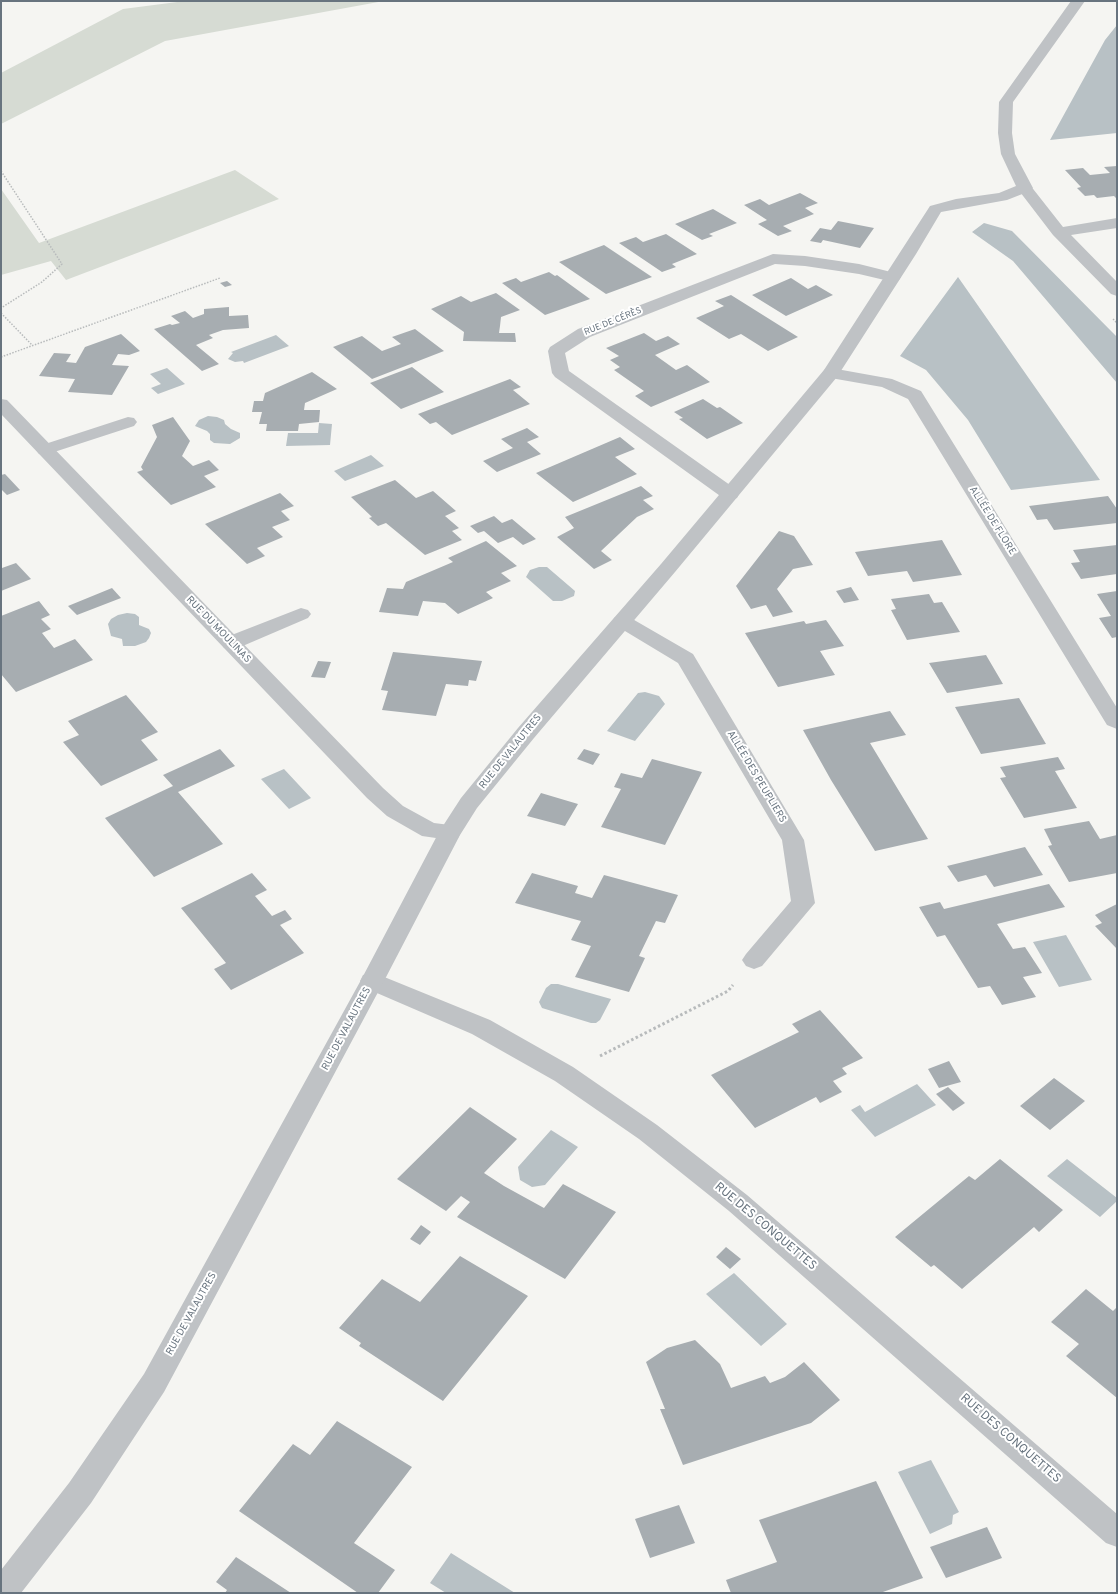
<!DOCTYPE html>
<meta charset="utf-8">
<style>
body{margin:0}
#map{position:relative;width:1118px;height:1594px;overflow:hidden;background:#f5f5f2;font-family:Overpass,sans-serif}
canvas{display:block}
.frame{position:absolute;inset:0;border:2px solid #68747f;pointer-events:none}
</style>
<div id="map">
<canvas width="1118" height="1594"></canvas>
<div class="frame"></div>
</div>
<script>
const g = document.querySelector('canvas').getContext('2d');
g.lineJoin = 'round';
function paint(path, color) {
  g.fillStyle = color;
  g.fill(path, 'evenodd');
}
function shape(rows) {
  const path = new Path2D();
  for (const r of rows) {
    path.moveTo(r[0], r[1]);
    for (let i = 2; i < r.length; i += 2) path.lineTo(r[i], r[i + 1]);
  }
  return path;
}
function stroke(path, color, width, dash) {
  g.strokeStyle = color;
  g.lineWidth = width;
  g.lineCap = dash ? 'butt' : 'round';
  g.setLineDash(dash || []);
  g.stroke(path);
}
function drawText(font, color, halo, rows, align = 'center') {
  g.font = font + ' Overpass,sans-serif';
  g.lineWidth = 4;
  g.setLineDash([]);
  g.textBaseline = 'middle';
  g.strokeStyle = halo;
  g.fillStyle = color;
  for (const [text, x, y, turn = 0] of rows) {
    g.save();
    g.translate(x, y);
    g.rotate((+turn || 0) * Math.PI / 180);
    g.textAlign = isNaN(turn) ? turn : align;
    if (halo) g.strokeText(text, 0, 0);
    g.fillText(text, 0, 0);
    g.restore();
  }
}
paint(shape([
 [185,1,384,1,165,41,1,124,1,73,123,9],
 [235,170,279,199,66,280,51,261,1,275,1,189,39,243]
]), '#d6dbd3');
paint(shape([
 [1117,25,1117,133,1050,140,1105,40],
 [984,223,1012,231,1117,337,1117,383,1013,261,972,232],
 [958,277,1100,480,1011,490,968,420,926,370,900,356],
 [276,335,289,346,244,363,243,361,235,362,228,359,233,353,231,352],
 [167,368,185,384,158,394,151,388,161,384,150,374],
 [208,416,217,417,224,420,225,424,231,429,240,433,240,438,230,444,214,443,210,440,210,434,207,431,195,426,199,420],
 [319,423,332,424,330,445,286,446,288,433,318,433],
 [371,455,384,466,345,481,334,471],
 [539,567,547,567,575,591,574,596,562,601,553,601,526,577,530,570],
 [127,613,135,614,139,617,139,625,149,629,151,633,149,638,146,642,135,646,123,646,122,639,111,636,108,624,111,619,118,615],
 [645,692,659,696,665,704,635,741,607,731,638,693],
 [284,769,311,798,289,809,261,779],
 [1066,935,1092,980,1059,987,1033,942],
 [551,984,558,984,611,999,600,1020,596,1023,591,1023,542,1008,539,1002,546,988],
 [917,1084,936,1105,875,1137,851,1110,860,1105,865,1112],
 [551,1130,578,1147,545,1185,532,1187,520,1180,518,1167],
 [1067,1159,1117,1198,1117,1201,1100,1217,1047,1176],
 [734,1273,787,1324,761,1346,706,1294],
 [931,1460,959,1512,953,1515,952,1524,930,1534,898,1472],
 [451,1553,515,1593,446,1593,430,1583]
]), '#b8c1c5');
paint(shape([
 [1117,166,1117,199,1114,196,1097,198,1094,195,1085,196,1077,188,1081,187,1065,170,1083,168,1090,175,1110,173,1104,167],
 [800,193,818,203,805,208,814,214,783,226,792,231,778,236,758,224,767,220,744,205,760,199,769,205],
 [713,209,737,223,709,234,713,236,702,240,675,224],
 [838,221,874,228,860,248,823,240,821,243,810,241,820,228,831,230],
 [666,234,697,254,672,264,676,267,662,272,619,243,636,237,643,242],
 [604,245,652,277,606,294,559,262],
 [549,272,555,276,557,275,590,299,545,315,502,283,516,278,521,282],
 [791,278,808,289,816,285,833,295,786,316,752,295],
 [227,281,232,285,225,287,220,283],
 [496,293,520,310,501,317,500,326,499,333,515,333,516,342,463,341,464,332,431,309,461,296,471,302],
 [731,295,798,337,768,351,741,334,729,339,696,318,724,306,715,301],
 [229,307,229,316,248,315,249,328,223,330,209,335,213,338,196,345,219,364,202,371,154,329,170,324,172,325,180,323,171,316,185,311,193,318,204,314,204,309],
 [415,329,444,351,372,379,333,347,362,336,382,351,401,344,392,337],
 [644,333,656,341,668,336,680,344,655,355,676,370,687,365,710,382,651,407,635,396,644,391,614,370,620,367,610,360,619,356,606,348],
 [121,334,140,351,129,355,118,354,112,365,129,366,112,395,68,392,75,379,39,376,54,353,71,354,66,362,76,363,85,347],
 [412,367,444,392,401,409,370,383],
 [312,372,337,389,305,403,304,410,320,410,319,422,299,424,298,431,266,431,267,424,259,424,262,412,252,412,254,401,263,401,265,393],
 [510,379,521,387,513,390,530,404,452,435,436,422,430,424,418,414],
 [703,399,717,408,720,407,743,423,707,439,679,419,683,418,674,412],
 [173,417,190,441,182,456,193,466,209,460,219,470,204,476,216,487,171,505,137,472,143,470,141,467,157,437,152,425],
 [527,428,539,437,527,442,541,454,497,472,483,461,513,448,501,439],
 [620,437,635,449,615,457,637,474,573,502,536,473],
 [5,474,20,490,7,495,1,489,1,475],
 [395,480,416,498,433,491,456,511,445,516,459,528,452,531,462,540,425,555,386,523,378,526,369,518,372,517,351,497],
 [641,486,653,496,643,500,654,509,637,517,601,551,612,560,594,569,557,537,574,528,565,517],
 [280,493,294,506,281,511,290,520,272,527,283,537,257,548,265,556,247,564,205,524],
 [1108,496,1117,509,1117,523,1054,530,1047,519,1037,520,1029,506],
 [494,516,502,523,512,519,536,539,523,545,513,537,498,543,484,531,478,533,470,526],
 [779,531,794,536,813,565,793,569,777,589,793,612,773,617,766,605,751,609,736,586],
 [942,540,962,575,913,582,907,571,868,576,855,552],
 [486,541,517,566,501,573,511,581,486,592,493,598,458,614,445,603,423,601,418,616,379,612,387,588,403,589,406,582,453,562,448,558],
 [1117,545,1117,574,1081,579,1071,563,1080,562,1073,550],
 [16,563,31,579,1,591,1,567,2,568],
 [851,587,859,600,844,603,836,591],
 [112,588,121,598,77,615,68,606],
 [1117,591,1117,637,1112,638,1099,618,1111,616,1097,594],
 [929,594,934,603,942,602,960,632,907,640,891,610,896,609,891,599],
 [39,601,50,615,41,619,51,629,42,633,54,648,75,639,93,660,16,692,1,674,1,616],
 [826,620,844,646,820,651,835,675,778,687,745,633,804,621,806,624],
 [393,652,454,658,482,661,476,681,469,680,468,686,446,684,436,716,382,710,388,691,381,690],
 [986,655,1003,684,947,693,929,663],
 [318,661,331,662,325,678,311,677],
 [126,695,158,732,141,740,158,760,101,786,63,742,79,735,68,721],
 [1019,698,1046,744,981,754,955,707],
 [890,711,906,735,870,743,928,839,875,851,831,780,803,730],
 [220,749,235,766,178,792,223,844,154,877,105,818,173,786,163,775],
 [584,749,600,754,593,765,577,759],
 [1058,757,1065,769,1055,771,1077,808,1024,818,1000,778,1006,777,1000,767],
 [652,759,702,772,665,845,601,827,621,789,614,787,621,773,642,778],
 [541,793,578,804,565,826,527,816],
 [1089,821,1100,839,1117,835,1117,873,1069,882,1048,846,1052,845,1044,829],
 [1025,847,1043,875,994,887,986,875,958,882,947,866],
 [252,873,267,890,255,896,272,916,285,910,292,919,280,925,304,953,231,990,214,969,226,963,181,908],
 [532,873,578,886,575,893,592,898,604,875,678,895,665,923,656,921,639,956,645,958,629,992,575,977,591,946,571,940,581,921,515,903],
 [1049,884,1065,907,997,924,1013,949,1025,947,1042,973,1023,977,1036,997,1002,1005,990,986,978,988,945,935,937,937,919,907,940,902,944,909],
 [1117,904,1117,949,1095,926,1102,923,1095,915],
 [820,1010,863,1058,842,1068,847,1074,833,1081,842,1092,820,1103,816,1097,755,1128,711,1075,799,1032,792,1024],
 [949,1061,961,1082,939,1088,928,1069],
 [1054,1078,1085,1101,1050,1130,1020,1106],
 [948,1087,965,1103,953,1111,936,1094],
 [470,1107,517,1139,484,1173,504,1186,544,1208,563,1184,616,1212,565,1279,457,1217,470,1202,461,1196,446,1211,397,1179],
 [1000,1159,1063,1210,1039,1232,1034,1227,962,1289,934,1265,931,1267,895,1237,969,1176,975,1180],
 [421,1225,431,1232,420,1245,410,1239],
 [726,1247,741,1259,730,1269,716,1257],
 [460,1256,528,1296,443,1401,359,1346,361,1343,339,1328,382,1279,420,1302],
 [1086,1289,1113,1311,1117,1307,1117,1398,1066,1356,1079,1344,1051,1322],
 [695,1340,720,1364,731,1388,765,1376,770,1383,785,1377,804,1362,840,1400,811,1423,683,1465,660,1409,665,1409,646,1362,667,1348],
 [337,1421,412,1467,354,1543,395,1570,378,1593,358,1593,239,1511,293,1444,310,1455],
 [876,1481,923,1578,880,1593,731,1593,726,1580,777,1562,759,1520],
 [679,1505,695,1543,650,1558,635,1519],
 [987,1527,1002,1558,946,1578,930,1547],
 [236,1557,291,1593,225,1593,227,1590,216,1582]
]), '#a7adb1');
stroke(shape([
 [1,171,62,264,42,282,1,308],
 [1,313,33,346],
 [1113,319,1117,323],
 [1,357,220,278]
]), '#b8bbbc', 1.5, [1.5, 1.5]);
stroke(shape([
 [600,1056,728,991,733,985]
]), '#b8bbbc', 3, [2.5, 2.5]);
paint(shape([
 [128,417,134,418,137,422,134,426,45,455,39,454,36,450,39,446,128,417],
 [301,608,308,610,311,614,308,618,238,648,231,649,224,648,221,643,224,638,301,608]
]), '#bfc2c5');
paint(shape([
 [1025,183,1030,185,1063,227,1117,218,1117,228,1071,235,1117,282,1117,296,1111,294,1053,235,1017,188,1020,185,1025,183],
 [773,254,805,256,859,264,899,274,901,277,899,280,893,282,859,274,805,266,775,264,590,337,565,353,569,371,737,490,739,494,737,498,730,500,723,498,555,377,552,373,548,351,550,347,578,329,773,254],
 [831,368,892,379,921,391,1117,708,1117,729,1107,725,908,399,882,387,825,377,822,373,825,369,831,368],
 [1,399,7,400,383,788,403,806,434,823,458,826,461,832,458,838,450,840,422,836,387,816,367,798,1,414,1,399],
 [622,615,629,617,693,654,804,840,815,903,762,966,754,969,746,966,742,960,746,954,791,901,782,840,678,663,615,625,612,621,615,617,622,615],
 [372,972,490,1020,573,1067,657,1125,747,1195,1117,1514,1117,1547,1106,1543,729,1211,639,1139,555,1081,472,1034,363,987,360,981,363,975,372,972]
]), '#bfc2c5');
paint(shape([
 [1071,1,1085,1,1013,102,1012,133,1015,154,1033,188,1030,191,1007,200,941,212,916,254,837,377,675,572,534,738,477,808,460,835,384,981,164,1392,91,1503,21,1593,1,1593,1,1570,69,1483,144,1374,361,980,439,832,461,798,518,728,661,564,824,370,930,206,956,199,999,193,1016,186,1001,154,998,133,999,102,1071,1]
]), '#bfc2c5');
drawText('9px', '#68747f', '#fff', [
 ["RUE DE CÉRÈS",613,322,-22]
]);
drawText('10px', '#68747f', '#fff', [
 ["ALLÉE DE FLORE",992,521,58],
 ["RUE DU MOULINAS",218,630,46],
 ["RUE DE VALAUTRES",511,752,-51],
 ["ALLÉE DES PEUPLIERS",756,777,59],
 ["RUE DE VALAUTRES",347,1029,-62],
 ["RUE DE VALAUTRES",192,1314,-61]
]);
drawText('12px', '#68747f', '#fff', [
 ["RUE DES CONQUETTES",765,1227,40],
 ["RUE DES CONQUETTES",1010,1439,41]
]);
</script>
